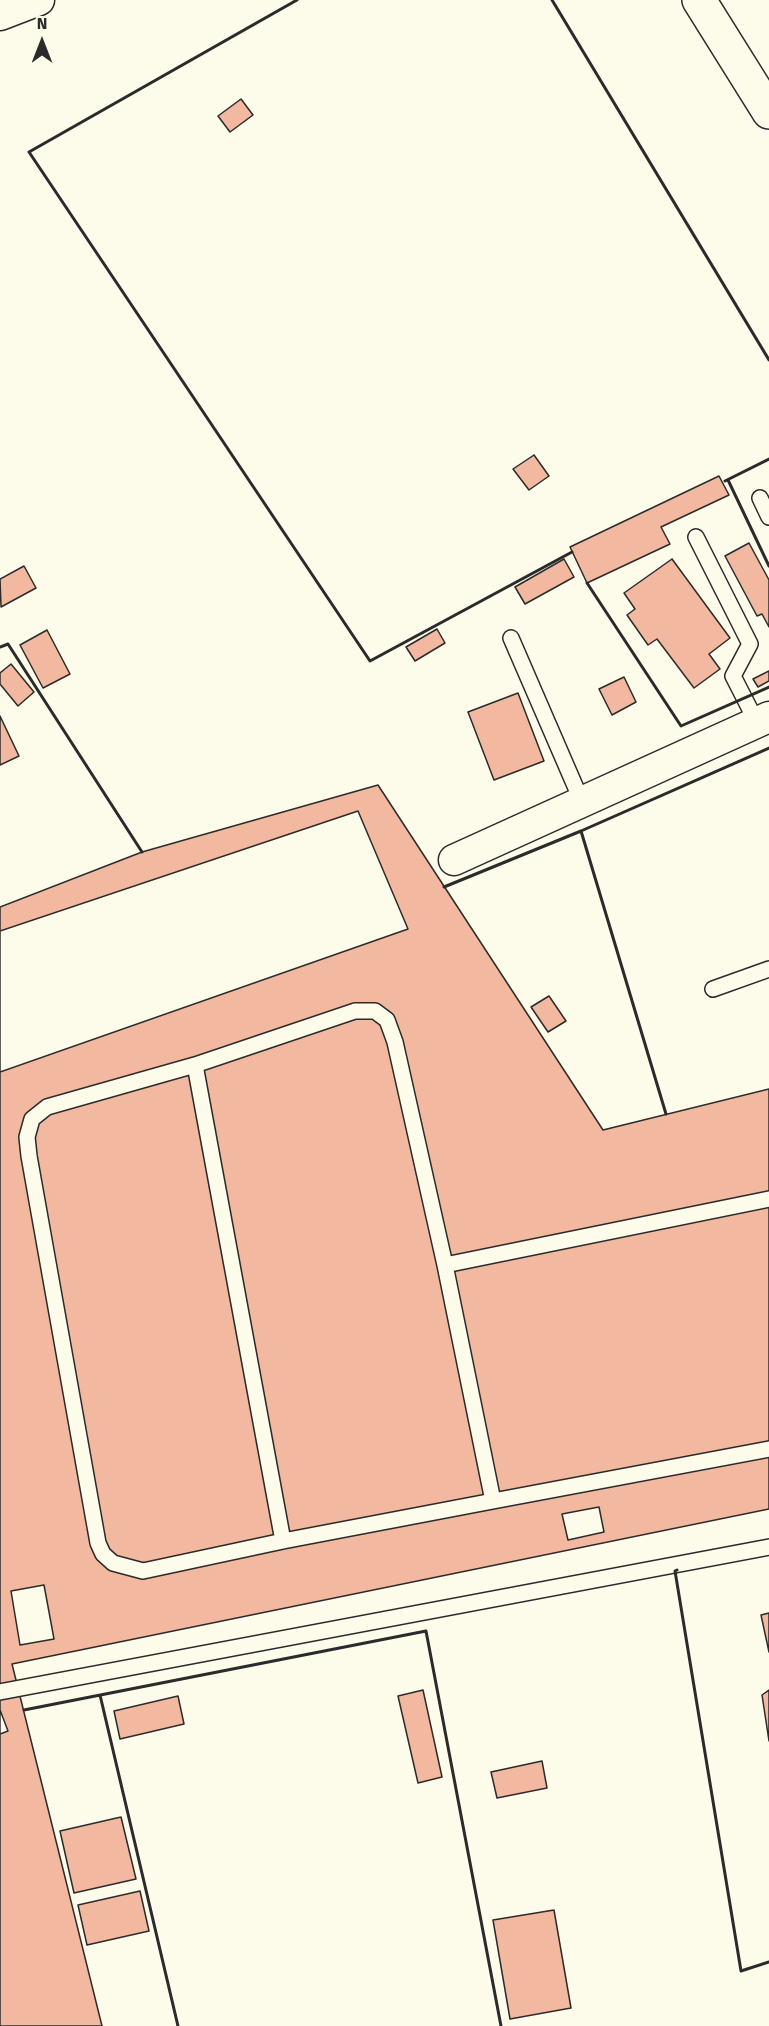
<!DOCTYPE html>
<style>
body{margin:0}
#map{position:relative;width:769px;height:2026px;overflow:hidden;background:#fdfbea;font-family:"Fira Sans",sans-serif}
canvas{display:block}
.north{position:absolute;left:12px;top:12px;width:60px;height:60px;-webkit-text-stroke:4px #fdfbea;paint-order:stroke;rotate:0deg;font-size:16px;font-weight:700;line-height:24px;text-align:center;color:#2b2b2b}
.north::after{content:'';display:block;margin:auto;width:21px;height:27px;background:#2b2b2b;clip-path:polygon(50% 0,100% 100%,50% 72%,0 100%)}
</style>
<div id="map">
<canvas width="769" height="2026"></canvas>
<div class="north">N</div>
</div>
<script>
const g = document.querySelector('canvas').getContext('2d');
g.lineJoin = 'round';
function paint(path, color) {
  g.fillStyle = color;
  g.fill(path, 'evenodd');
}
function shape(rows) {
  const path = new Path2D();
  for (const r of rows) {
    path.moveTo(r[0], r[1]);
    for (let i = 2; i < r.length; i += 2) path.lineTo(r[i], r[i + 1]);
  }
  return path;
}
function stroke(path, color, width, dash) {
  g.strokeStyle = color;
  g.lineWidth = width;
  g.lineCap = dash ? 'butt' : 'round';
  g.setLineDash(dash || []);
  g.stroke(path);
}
const building = shape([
 [241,99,253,115,230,132,218,116,241,99],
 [534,455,549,476,529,490,513,469,534,455],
 [719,476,729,495,661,527,670,544,587,583,570,547,719,476],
 [749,543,769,580,769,627,762,614,757,616,725,556,749,543],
 [564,559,574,577,525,604,515,587,564,559],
 [672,559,730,638,709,654,720,669,694,688,657,639,648,645,627,615,635,609,624,593,672,559],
 [24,566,36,588,1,607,0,579,24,566],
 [437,629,445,643,415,661,406,647,437,629],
 [47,630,70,674,43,688,20,645,47,630],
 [11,664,34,692,18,706,0,684,0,673,11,664],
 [769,671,769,681,758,687,753,679,769,671],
 [624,677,636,702,612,715,599,689,624,677],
 [518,693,544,761,494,780,468,712,518,693],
 [0,716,19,756,0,765,0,716],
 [378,785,603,1130,769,1089,769,1509,12,1664,102,2026,0,2026,0,907,142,852,378,785],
 [358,811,408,929,0,1072,0,931,358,811],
 [549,996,566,1021,548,1032,531,1007,549,996],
 [599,1507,604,1532,568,1540,562,1514,599,1507],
 [44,1585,54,1639,20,1645,11,1591,44,1585],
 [769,1613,769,1652,761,1615,769,1613],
 [423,1690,442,1777,418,1783,398,1696,423,1690],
 [769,1690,769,1741,762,1695,769,1690],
 [178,1696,184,1724,120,1739,114,1711,178,1696],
 [0,1710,8,1731,0,1734,0,1710],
 [542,1761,547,1788,497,1798,491,1772,542,1761],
 [121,1817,136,1879,74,1893,60,1831,121,1817],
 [140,1891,149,1931,87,1945,78,1905,140,1891],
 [554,1910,571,2008,510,2019,493,1920,554,1910]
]);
paint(building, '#f2b8a0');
stroke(building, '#2b2b2b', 1.5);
const service = shape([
 [760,498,769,517],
 [696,537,750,644,733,676,757,723],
 [511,638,582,802],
 [713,989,769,969],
 [355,1011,375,1011,387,1020,395,1042,445,1265,493,1501,283,1541,143,1571,113,1563,103,1554,98,1543,29,1156,27,1137,32,1119,47,1107,195,1065,355,1011],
 [195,1065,283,1541],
 [445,1265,769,1199],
 [493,1501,769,1449],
 [0,1692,769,1547]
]);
const minor = shape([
 [0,15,39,0],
 [454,860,769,717]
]);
const trunk = shape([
 [699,0,769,112]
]);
stroke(service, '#2b2b2b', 18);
stroke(minor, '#2b2b2b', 33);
stroke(trunk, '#2b2b2b', 36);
stroke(service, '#fdfbea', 15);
stroke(minor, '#fdfbea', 30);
stroke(trunk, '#fdfbea', 33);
stroke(shape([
 [297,0,29,152,370,661,572,552],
 [552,0,769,360],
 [728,480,769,566],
 [725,481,769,459],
 [587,583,681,726,769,687],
 [0,647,8,644,142,852],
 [581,831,666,1114],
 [444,887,581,831,769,748],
 [677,1570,675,1571,741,1971,769,1962],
 [100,1695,178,2026],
 [24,1710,426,1631,501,2026]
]), '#2b2b2b', 3);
</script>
